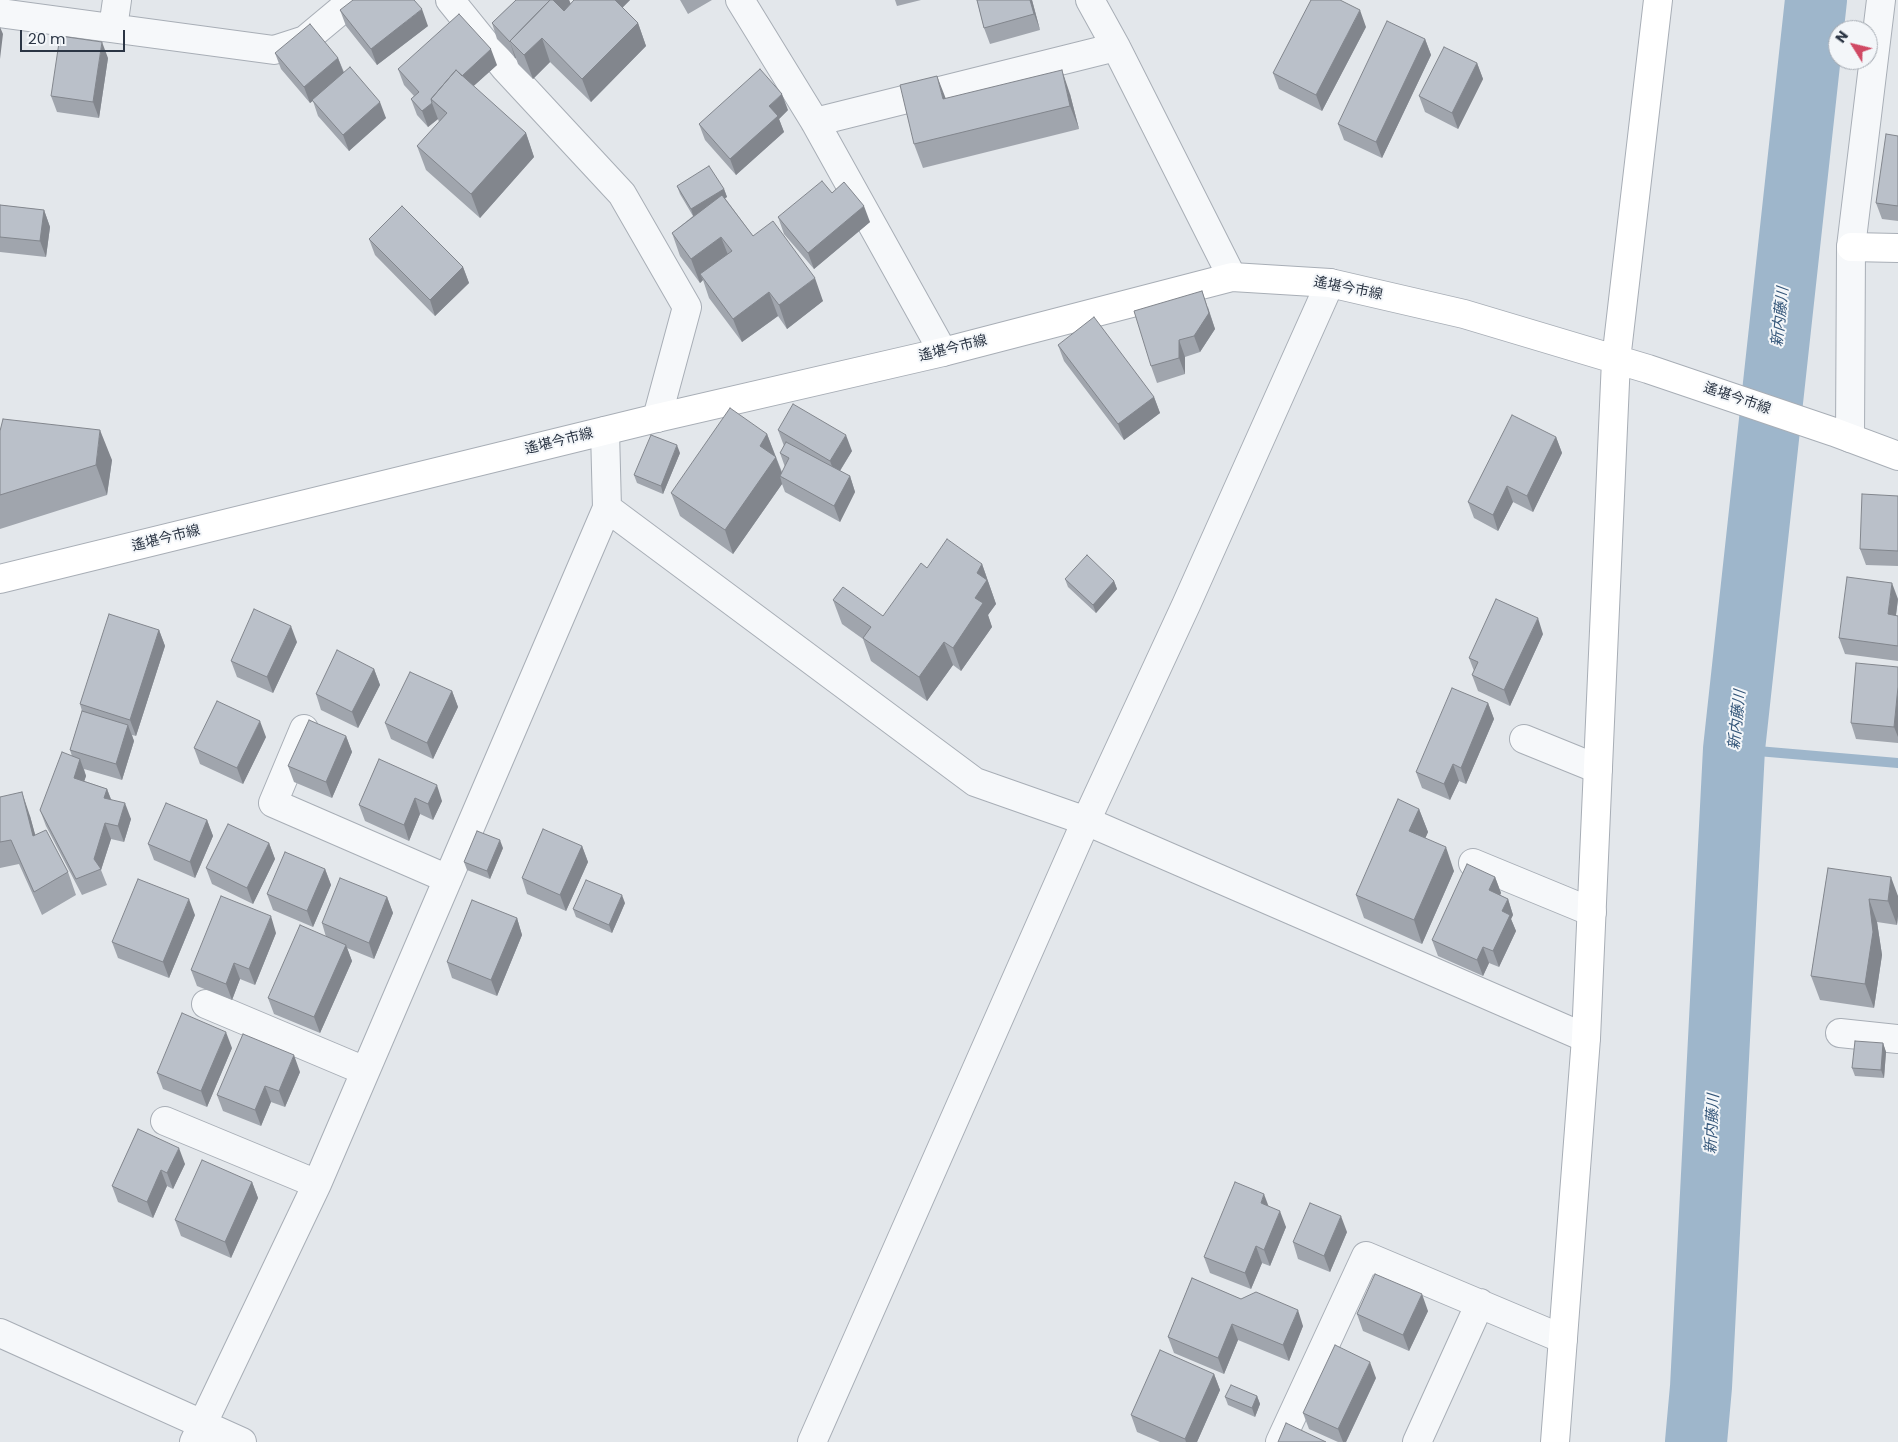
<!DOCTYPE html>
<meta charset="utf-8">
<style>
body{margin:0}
#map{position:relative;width:1898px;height:1442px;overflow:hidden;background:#e3e7eb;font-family:Poppins,sans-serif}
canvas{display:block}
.north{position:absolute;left:1828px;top:20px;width:50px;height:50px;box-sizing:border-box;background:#f3f6f9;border:1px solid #a3a9b1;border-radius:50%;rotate:306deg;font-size:14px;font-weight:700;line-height:20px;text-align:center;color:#2b3544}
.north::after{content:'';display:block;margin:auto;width:18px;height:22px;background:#d04964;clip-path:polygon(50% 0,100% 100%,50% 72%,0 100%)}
.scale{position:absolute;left:20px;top:30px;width:105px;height:22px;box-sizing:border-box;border:2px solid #2b3544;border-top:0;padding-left:6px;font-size:15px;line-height:18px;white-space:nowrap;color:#2b3544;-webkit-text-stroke:4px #f3f6f9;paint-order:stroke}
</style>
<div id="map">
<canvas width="1898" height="1442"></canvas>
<div class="north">N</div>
<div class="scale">20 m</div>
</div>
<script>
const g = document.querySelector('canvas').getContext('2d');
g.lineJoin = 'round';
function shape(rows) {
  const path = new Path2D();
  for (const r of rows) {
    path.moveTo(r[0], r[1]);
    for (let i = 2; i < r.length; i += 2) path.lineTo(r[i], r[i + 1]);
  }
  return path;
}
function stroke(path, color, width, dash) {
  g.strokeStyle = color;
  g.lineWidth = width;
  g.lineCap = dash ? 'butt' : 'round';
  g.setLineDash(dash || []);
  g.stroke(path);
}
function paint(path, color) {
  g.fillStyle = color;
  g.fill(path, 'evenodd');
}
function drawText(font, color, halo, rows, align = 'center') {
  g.font = font + ' Poppins,"Noto Sans JP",sans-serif';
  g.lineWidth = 4;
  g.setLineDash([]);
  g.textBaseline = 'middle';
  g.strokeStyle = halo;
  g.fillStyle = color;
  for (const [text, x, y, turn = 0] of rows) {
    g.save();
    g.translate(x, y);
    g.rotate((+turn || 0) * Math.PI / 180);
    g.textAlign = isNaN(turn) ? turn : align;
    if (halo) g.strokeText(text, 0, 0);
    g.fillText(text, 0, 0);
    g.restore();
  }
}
stroke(shape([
 [1734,749,1898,763]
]), '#9eb6cb', 10);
stroke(shape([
 [1696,1442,1701,1387,1734,749,1816,0]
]), '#9eb6cb', 62);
const street = shape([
 [450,0,505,68,622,194,687,307,657,418],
 [740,0,815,122,943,352],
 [1090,0,1116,47,1232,277],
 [0,13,274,50,305,40,353,0],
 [113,28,117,0],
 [815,122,1116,47],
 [1850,438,1851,247,1881,0],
 [607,508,975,782,1086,821,1586,1038],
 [304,729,273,803,448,879],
 [1524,739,1598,769],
 [1473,863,1592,912],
 [206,1004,365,1071],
 [1840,1033,1898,1039],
 [165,1121,317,1184],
 [0,1333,242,1442],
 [194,1442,317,1184,607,508,605,431],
 [812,1442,1086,821,1186,605,1330,283],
 [1280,1442,1366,1256,1563,1339],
 [1417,1442,1480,1303]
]);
const secondary = shape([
 [1851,247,1898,248],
 [0,579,657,418,943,352,1232,277,1330,283,1464,314,1648,369,1834,432,1898,456],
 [1555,1442,1586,1038,1616,360,1658,0]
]);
stroke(street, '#a8aeb6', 30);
stroke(secondary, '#a8aeb6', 30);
stroke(street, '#f6f8fa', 28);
stroke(secondary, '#fff', 28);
paint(shape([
 [516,0,569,0,571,4,574,0,630,0,622,8,638,23,646,46,591,102,550,62,533,79,518,64,516,58,497,39,492,23],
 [680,0,712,0,688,14],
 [895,0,921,0,897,6],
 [977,0,1032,0,1040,30,990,44,984,28],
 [340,10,428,26,377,65,346,26],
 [1366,27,1322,111,1279,89,1273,73],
 [1425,39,1431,55,1382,158,1344,140,1338,124],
 [275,53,338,58,344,72,386,118,349,151,318,116,313,101,310,103,281,69],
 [108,58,99,118,57,112,51,96],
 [1477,63,1483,79,1458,129,1425,112,1419,96],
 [497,65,473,86,526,133,534,157,480,218,426,170,417,146,439,122,438,119,428,127,417,115,411,99,414,96,404,85,398,69],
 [1070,94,1079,129,923,168,914,144,946,99],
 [788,110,779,119,784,132,736,175,705,140,699,124],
 [1898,136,1898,221,1882,219,1876,203],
 [677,186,724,189,727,197,725,198,753,236,823,301,787,329,778,316,742,342,709,298,703,280,700,283,680,256,672,233,693,216,680,194],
 [832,193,870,222,814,269,784,234,778,217],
 [0,205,44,210,50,227,46,257,0,252],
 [369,239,463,267,469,283,435,316,375,255],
 [1208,307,1215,329,1200,352,1185,357,1185,374,1157,383,1151,366],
 [1058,345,1154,397,1160,413,1124,440,1064,361],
 [778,430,852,451,840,471,850,476,855,492,840,522,785,492,782,484,733,554,680,516,671,493,767,434,782,472,785,467,780,453,784,446],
 [0,431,112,460,107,495,0,529],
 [1556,437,1562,453,1533,512,1513,502,1498,531,1474,518,1468,502],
 [680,453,663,494,637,483,634,475],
 [1898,496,1898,566,1866,565,1860,549],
 [982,564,996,604,988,615,992,627,961,671,953,665,927,701,871,661,863,639,842,624,833,600,883,616,927,568],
 [1065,579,1114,581,1117,589,1096,613,1068,587],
 [1898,599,1896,615,1898,616,1898,661,1845,654,1839,638],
 [159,630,165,646,136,736,132,735,134,741,122,780,84,769,86,776,84,781,107,789,111,799,131,819,124,842,111,839,101,870,107,885,82,895,46,826,40,810,72,756,70,750,82,711,80,704],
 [1543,634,1510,706,1478,691,1472,675,1474,671,1469,658],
 [297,642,273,693,237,677,231,661],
 [1898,667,1898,743,1856,739,1851,723],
 [374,669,380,685,358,728,321,710,316,694],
 [452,691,458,707,433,759,391,739,385,723],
 [1488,703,1494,719,1466,784,1459,781,1450,800,1422,788,1416,772],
 [346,736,352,752,332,798,294,782,288,766],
 [266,737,243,784,200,764,194,748],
 [379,759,442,801,433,820,420,814,409,841,365,821,359,805],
 [0,797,30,816,35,835,68,872,76,895,42,915,19,864,0,868],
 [1419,809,1428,832,1425,838,1454,871,1422,944,1364,918,1356,895],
 [207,820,213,836,195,878,154,860,148,844],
 [269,843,275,859,253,904,212,884,206,868],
 [582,846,588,862,566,911,527,894,522,878],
 [503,848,490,879,467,870,464,862],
 [1828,868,1898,896,1898,916,1897,925,1877,922,1882,955,1874,1008,1820,1000,1811,976],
 [325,869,331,885,313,927,273,910,267,894],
 [1495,877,1501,893,1500,895,1508,899,1513,915,1511,919,1516,931,1499,967,1489,963,1483,976,1438,956,1432,940],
 [387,897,393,913,374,959,347,948,352,961,320,1033,274,1014,268,998,326,937,322,923],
 [625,903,612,933,576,917,573,909],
 [195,915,169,978,118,958,112,942],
 [517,918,522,935,497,996,452,978,447,962],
 [276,933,255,985,240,979,232,1000,197,986,191,970],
 [1883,1043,1886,1052,1884,1078,1855,1076,1852,1068],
 [232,1048,207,1107,163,1089,157,1073],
 [300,1072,285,1107,271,1102,261,1126,223,1111,217,1095],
 [138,1129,185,1164,173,1189,167,1186,153,1218,118,1202,112,1186],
 [252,1182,258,1198,231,1258,181,1236,175,1220],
 [1269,1207,1286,1227,1270,1266,1262,1263,1251,1289,1210,1273,1204,1257],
 [1347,1232,1330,1272,1298,1259,1293,1242],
 [1192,1278,1303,1326,1289,1361,1238,1340,1224,1374,1174,1353,1168,1337],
 [1428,1311,1409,1351,1363,1331,1357,1314],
 [1214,1374,1220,1390,1197,1442,1160,1442,1137,1432,1131,1415],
 [1376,1378,1346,1442,1338,1442,1309,1429,1303,1413],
 [1257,1396,1260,1404,1255,1417,1228,1405,1225,1397]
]), '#a0a5ad');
paint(shape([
 [554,0,569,0,571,5,521,52],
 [610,0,630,0,615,15],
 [1030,0,1032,0,1040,30,1034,14],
 [422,9,428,26,377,65,371,49],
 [1360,10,1366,27,1322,111,1316,95],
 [638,23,646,46,591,102,582,79],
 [0,27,3,34,0,59],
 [542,38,550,62,533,79,524,55],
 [1425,39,1431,55,1382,158,1376,142],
 [102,42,108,58,99,118,93,102],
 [510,42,516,58,515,58],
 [491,49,497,65,445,112,433,101],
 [338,58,344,74,310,103,304,87],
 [1477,63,1483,79,1458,129,1452,113],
 [1062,70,1070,94,1079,129,1070,106],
 [937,76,946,99,943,99],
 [782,94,788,110,779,119,784,132,736,175,730,159,769,106],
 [380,102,386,118,349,151,343,135],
 [432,103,438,119,428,127,422,111],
 [526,133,534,157,480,218,471,194],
 [724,189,727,197,694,218,691,209],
 [864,206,870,222,814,269,808,253],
 [44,210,50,227,46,257,40,241],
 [721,237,730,260,700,274,703,280,700,283,691,259],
 [463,267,469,283,435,316,430,300],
 [815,278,823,301,787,329,779,305],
 [1202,291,1215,329,1200,352,1194,336],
 [769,292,778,316,742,342,733,319],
 [1179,340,1185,357,1185,374,1179,358],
 [1154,397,1160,413,1124,440,1118,424],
 [100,430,112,460,107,495,96,465],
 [767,434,784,479,780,476,782,484,733,554,725,530,760,446],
 [846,435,852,451,836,477,830,461],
 [1556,437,1562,453,1533,512,1527,496],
 [677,445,680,453,663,494,661,486],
 [850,476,855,492,840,522,834,506],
 [1507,486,1513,502,1498,531,1493,515],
 [982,564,996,604,988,615,992,627,961,671,953,648,975,598,977,573],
 [1114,581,1117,589,1096,613,1093,605],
 [1892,583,1898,599,1894,630,1888,614],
 [1538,618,1543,634,1510,706,1504,690],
 [291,626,297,642,273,693,267,677],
 [159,630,165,646,136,736,130,720],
 [944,642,953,665,927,701,919,677],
 [374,669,380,685,358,728,352,712],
 [1898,687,1898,737,1894,727],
 [452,691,458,707,433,759,427,743],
 [1488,703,1494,719,1466,784,1461,768],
 [260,721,266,737,243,784,237,768],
 [128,725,134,741,122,780,116,764],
 [346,736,352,752,332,798,326,782],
 [80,759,86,776,80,794,74,778],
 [1453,764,1459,781,1450,800,1444,784],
 [437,785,442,801,433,820,428,804],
 [107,789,113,805,104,798],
 [22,792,30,816,42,859,33,836],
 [415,798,420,814,409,841,404,825],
 [125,803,131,819,124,842,118,826],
 [1419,809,1428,832,1418,855,1409,831],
 [207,820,213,836,195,878,190,862],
 [105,823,111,839,101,870,94,859],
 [500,840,503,848,490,879,487,871],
 [269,843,275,859,253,904,247,888],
 [582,846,588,862,566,911,560,895],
 [1446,847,1454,871,1422,944,1414,920],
 [325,869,331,885,313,927,307,911],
 [1495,877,1501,893,1495,906,1489,890],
 [1891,877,1898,896,1898,916,1897,925,1888,901],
 [622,895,625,903,612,933,609,925],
 [387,897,393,913,374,959,369,943],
 [189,899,195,915,169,978,163,962],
 [1508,899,1513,915,1511,919,1516,931,1499,967,1493,951,1502,911],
 [1869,899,1877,922,1882,955,1874,1008,1865,984],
 [271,916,276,933,255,985,249,969],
 [517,918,522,935,497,996,491,980],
 [346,945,352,961,320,1033,314,1017],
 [1483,947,1489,963,1483,976,1477,960],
 [234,963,240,979,232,1000,226,984],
 [226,1032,232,1048,207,1107,201,1091],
 [1883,1043,1886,1052,1884,1078,1881,1070],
 [294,1055,300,1072,285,1107,279,1091],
 [265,1086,271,1102,261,1126,255,1110],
 [179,1148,185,1164,173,1189,167,1173],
 [161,1170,167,1186,153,1218,147,1202],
 [252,1182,258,1198,231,1258,225,1242],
 [1264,1194,1270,1210,1261,1203],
 [1280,1211,1286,1227,1270,1266,1264,1250],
 [1341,1216,1347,1232,1330,1272,1324,1256],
 [1256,1246,1262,1263,1251,1289,1245,1273],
 [1422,1294,1428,1311,1409,1351,1403,1335],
 [1298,1310,1303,1326,1289,1361,1283,1345],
 [1232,1324,1238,1340,1224,1374,1218,1358],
 [1370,1362,1376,1378,1346,1442,1343,1442,1338,1429],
 [1214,1374,1220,1390,1197,1442,1186,1442,1185,1439],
 [1257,1396,1260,1404,1255,1417,1252,1408]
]), '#82868d');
const building = shape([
 [353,0,414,0,422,9,371,49,340,10,353,0],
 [516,0,550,0,510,41,510,42,492,23,516,0],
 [550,0,553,0,564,11,574,0,615,0,638,23,582,79,542,38,524,55,510,41,550,0],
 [977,0,1030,0,1034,14,984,28,977,0],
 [1311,0,1340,0,1360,10,1316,95,1273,73,1311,0],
 [459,14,491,49,462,76,456,70,431,99,432,103,422,111,411,99,419,92,398,69,459,14],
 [1387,21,1425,39,1376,142,1338,124,1387,21],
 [310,24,338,58,304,87,275,53,310,24],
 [60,36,102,42,93,102,51,96,60,36],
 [1444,47,1477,63,1452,113,1419,96,1444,47],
 [350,67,380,102,343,135,312,100,350,67],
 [760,69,782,94,769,106,778,116,730,159,699,124,760,69],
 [456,70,526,133,471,194,417,146,447,113,431,99,456,70],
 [1062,70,1070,106,914,144,900,85,937,76,943,99,1062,70],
 [1886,134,1898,136,1898,206,1876,203,1886,134],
 [709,166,724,189,691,209,677,186,709,166],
 [822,181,832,193,844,182,864,206,808,253,778,217,822,181],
 [722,195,753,236,773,221,815,278,779,305,769,292,733,319,700,274,732,251,721,237,691,259,672,233,722,195],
 [0,205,44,210,40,241,0,237,0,205],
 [402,206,463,267,430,300,369,239,402,206],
 [1202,291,1209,313,1194,336,1179,340,1179,358,1151,366,1134,311,1202,291],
 [1094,317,1154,397,1118,424,1058,345,1094,317],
 [793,404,846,435,830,461,778,430,793,404],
 [730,408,767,434,760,446,776,457,725,530,671,493,730,408],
 [1512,415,1556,437,1527,496,1507,486,1493,515,1468,502,1512,415],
 [3,419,100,430,96,465,0,495,0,431,3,419],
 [651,435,677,445,661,486,634,475,651,435],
 [786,442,850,476,834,506,780,476,789,458,780,453,786,442],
 [1862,494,1898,496,1898,551,1860,549,1862,494],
 [947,539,982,564,977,573,987,580,975,598,983,603,953,648,944,642,919,677,863,638,871,627,833,600,843,587,883,616,921,563,927,568,947,539],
 [1087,555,1114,581,1093,605,1065,579,1087,555],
 [1847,577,1892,583,1888,614,1898,616,1898,646,1839,638,1847,577],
 [1496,599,1538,618,1504,690,1472,675,1478,662,1469,658,1496,599],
 [254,609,291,626,267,677,231,661,254,609],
 [109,614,159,630,130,720,80,704,109,614],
 [337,650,374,669,352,712,316,694,337,650],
 [1856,663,1898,667,1898,687,1894,727,1851,723,1856,663],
 [410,672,452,691,427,743,385,723,410,672],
 [1452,688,1488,703,1461,768,1453,764,1444,784,1416,772,1452,688],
 [217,701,260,721,237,768,194,748,217,701],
 [82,711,128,725,116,764,70,750,82,711],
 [309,720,346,736,326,782,288,766,309,720],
 [62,752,80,759,74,778,107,789,104,798,125,803,118,826,105,823,94,859,101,869,76,879,40,810,62,752],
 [379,759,437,785,428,804,415,798,404,825,359,805,379,759],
 [22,792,33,836,46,830,68,872,34,892,11,840,0,842,0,797,22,792],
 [1398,799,1419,809,1409,831,1446,847,1414,920,1356,895,1398,799],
 [166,803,207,820,190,862,148,844,166,803],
 [228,824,269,843,247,888,206,868,228,824],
 [543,829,582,846,560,895,522,878,543,829],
 [477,831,500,840,487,871,464,862,477,831],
 [285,852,325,869,307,911,267,894,285,852],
 [1467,864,1495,877,1489,890,1508,899,1502,911,1510,915,1493,951,1483,947,1477,960,1432,940,1467,864],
 [1828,868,1891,877,1888,901,1869,899,1873,932,1865,984,1811,976,1828,868],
 [340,878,387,897,369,943,322,923,340,878],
 [138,879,189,899,163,962,112,942,138,879],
 [586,880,622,895,609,925,573,909,586,880],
 [221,896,271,916,249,969,234,963,226,984,191,970,221,896],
 [472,900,517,918,491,980,447,962,472,900],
 [300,925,346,945,314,1017,268,998,300,925],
 [182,1013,226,1032,201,1091,157,1073,182,1013],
 [243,1034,294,1055,279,1091,265,1086,255,1110,217,1095,243,1034],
 [1855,1041,1883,1043,1881,1070,1852,1068,1855,1041],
 [138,1129,179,1148,167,1173,161,1170,147,1202,112,1186,138,1129],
 [202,1160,252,1182,225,1242,175,1220,202,1160],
 [1235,1182,1264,1194,1261,1203,1280,1211,1264,1250,1256,1246,1245,1273,1204,1257,1235,1182],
 [1310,1203,1341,1216,1324,1256,1293,1242,1310,1203],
 [1375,1274,1422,1294,1403,1335,1357,1314,1375,1274],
 [1192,1278,1241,1299,1256,1292,1298,1310,1283,1345,1232,1324,1218,1358,1168,1337,1192,1278],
 [1335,1345,1370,1362,1338,1429,1303,1413,1335,1345],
 [1160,1350,1214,1374,1185,1439,1131,1415,1160,1350],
 [1231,1385,1257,1396,1252,1408,1225,1397,1231,1385],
 [1286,1423,1326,1442,1278,1442,1286,1423]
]);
paint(building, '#bac0c9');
stroke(building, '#82868d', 1);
drawText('14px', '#2b3544', '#f3f6f9', [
 ["遙堪今市線",1348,289,11],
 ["遙堪今市線",953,349,-14],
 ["遙堪今市線",1737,399,19],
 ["遙堪今市線",559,442,-14],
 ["遙堪今市線",166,539,-14]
]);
drawText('italic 15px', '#345679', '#f3f6f9', [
 ["新内藤川",1781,317,-84],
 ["新内藤川",1738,720,-84],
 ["新内藤川",1713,1124,-87]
]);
</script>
